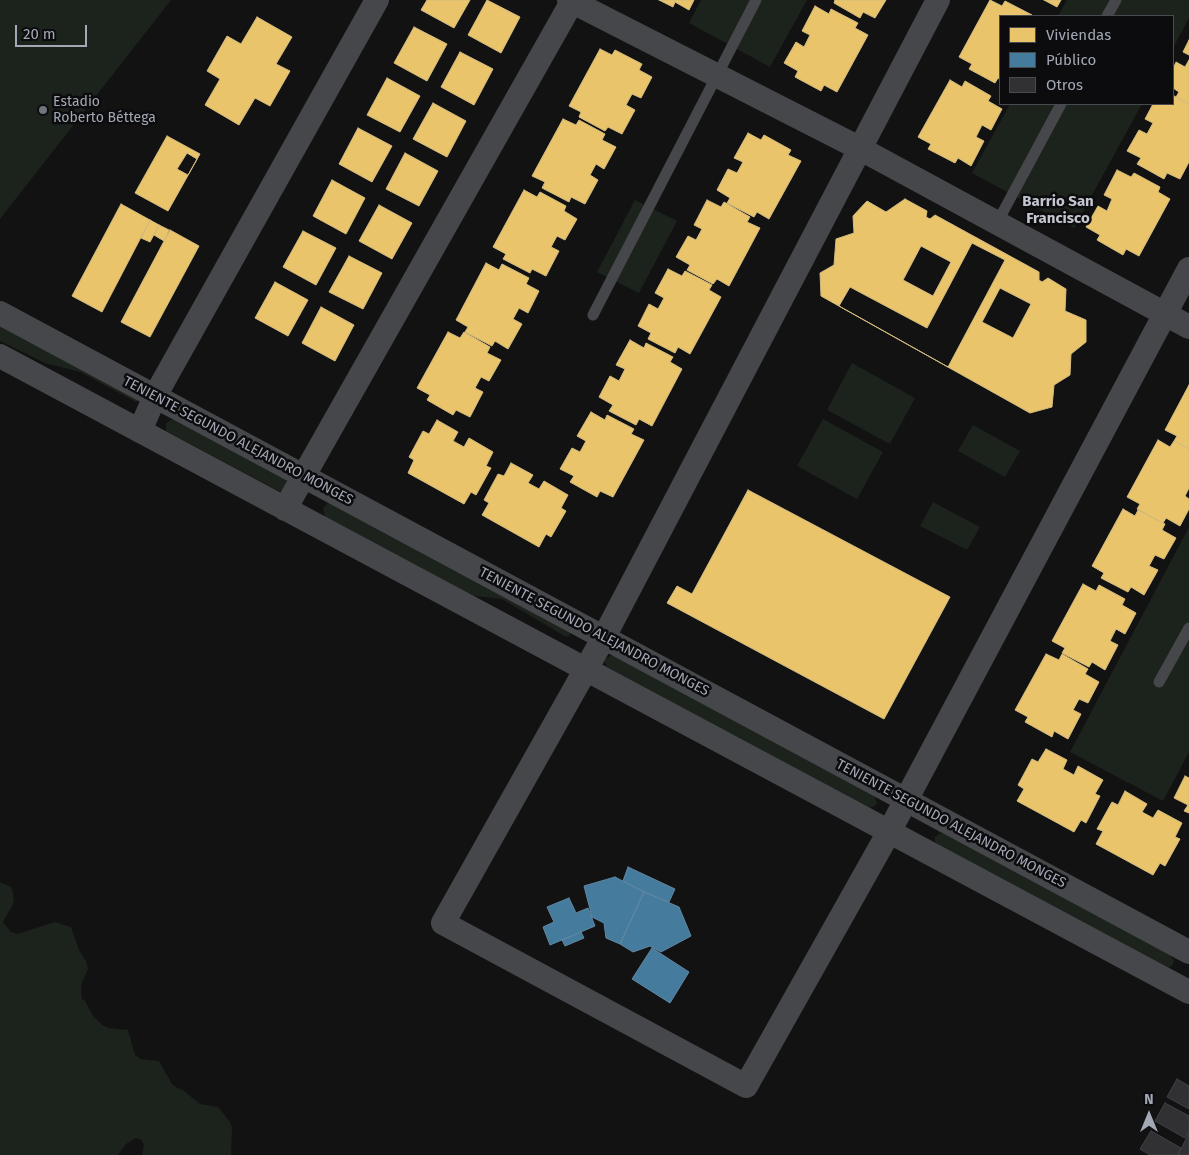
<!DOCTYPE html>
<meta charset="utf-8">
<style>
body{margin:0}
#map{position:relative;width:1189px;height:1155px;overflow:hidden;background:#121212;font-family:"Fira Sans",sans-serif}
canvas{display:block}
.legend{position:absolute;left:999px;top:15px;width:175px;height:90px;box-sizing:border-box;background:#0c0c0e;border:1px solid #484a50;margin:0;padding:6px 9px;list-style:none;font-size:15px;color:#a2a8b4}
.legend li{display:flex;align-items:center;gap:10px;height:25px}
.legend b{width:25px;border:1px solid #484a50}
.north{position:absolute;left:1124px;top:1090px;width:50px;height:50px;-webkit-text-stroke:4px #0c0c0e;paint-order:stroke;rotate:0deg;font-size:14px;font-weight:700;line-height:20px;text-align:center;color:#a2a8b4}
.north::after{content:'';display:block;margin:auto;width:18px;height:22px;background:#a2a8b4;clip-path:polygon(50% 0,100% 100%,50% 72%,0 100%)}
.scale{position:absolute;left:15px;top:25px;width:72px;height:22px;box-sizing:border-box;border:2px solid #a2a8b4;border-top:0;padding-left:6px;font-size:15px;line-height:18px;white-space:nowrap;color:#a2a8b4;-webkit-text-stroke:4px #0c0c0e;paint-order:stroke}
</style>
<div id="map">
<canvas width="1189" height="1155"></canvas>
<ul class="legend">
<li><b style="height:14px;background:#e9c46a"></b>Viviendas</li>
<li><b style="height:14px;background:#457b9d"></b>Público</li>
<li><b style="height:14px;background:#313133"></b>Otros</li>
</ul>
<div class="north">N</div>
<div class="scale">20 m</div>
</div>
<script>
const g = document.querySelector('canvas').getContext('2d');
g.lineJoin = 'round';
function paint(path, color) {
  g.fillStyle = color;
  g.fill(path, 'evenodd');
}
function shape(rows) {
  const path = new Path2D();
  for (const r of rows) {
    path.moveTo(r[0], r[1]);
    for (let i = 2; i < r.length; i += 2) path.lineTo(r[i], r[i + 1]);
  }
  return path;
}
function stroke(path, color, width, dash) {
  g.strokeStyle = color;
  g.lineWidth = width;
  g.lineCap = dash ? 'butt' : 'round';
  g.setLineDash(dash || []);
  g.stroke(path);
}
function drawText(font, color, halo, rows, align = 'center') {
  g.font = font + ' "Fira Sans",sans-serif';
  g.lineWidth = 5;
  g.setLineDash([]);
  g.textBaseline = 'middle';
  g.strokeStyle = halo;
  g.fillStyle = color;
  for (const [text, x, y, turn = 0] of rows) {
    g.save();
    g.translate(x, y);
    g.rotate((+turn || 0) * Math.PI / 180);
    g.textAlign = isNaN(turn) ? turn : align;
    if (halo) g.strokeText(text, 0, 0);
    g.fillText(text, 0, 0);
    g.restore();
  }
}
paint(shape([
 [0,0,171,0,0,219],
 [701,0,807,0,770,67,689,23],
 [1067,0,1189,0,1189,18,1173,48,1173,16,1058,16],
 [1010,104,1142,104,1074,228,972,173],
 [635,200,677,221,639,293,597,272],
 [0,325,137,399,138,401,136,402,80,372,45,363,0,341],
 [852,363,915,398,890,444,827,410],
 [823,419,883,452,857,499,797,466],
 [171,420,175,420,285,479,287,482,282,491,279,491,166,431,166,423],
 [973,425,1020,451,1005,477,958,451],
 [933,502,980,527,967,550,920,526],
 [328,503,333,504,569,631,570,636,566,637,502,599,475,596,467,593,325,517,323,508],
 [1189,527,1189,752,1163,801,1070,752],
 [610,656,614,656,874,796,877,802,875,806,867,808,607,667,604,660],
 [940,833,945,834,1170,955,1174,961,1173,965,1169,967,1164,965,937,845,935,841,935,837],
 [0,882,11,887,13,893,14,900,12,906,3,922,11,932,17,934,55,922,71,927,79,950,86,961,88,969,81,985,82,1000,84,999,93,1016,102,1025,108,1028,128,1030,135,1055,141,1059,159,1061,172,1084,177,1088,183,1090,200,1104,218,1107,230,1122,232,1128,231,1155,142,1155,144,1146,142,1140,136,1138,126,1144,118,1155,0,1155]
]), '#1c221c');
const homes = shape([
 [427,0,470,0,454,28,421,10,427,0],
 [487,0,520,17,501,53,468,35,487,0],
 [659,0,694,0,689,10,675,2,673,7,659,0],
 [835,0,886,0,875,18,863,12,860,18,834,3,835,0],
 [990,0,1002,6,1005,1,1032,15,1000,16,1000,79,998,78,995,83,969,69,972,64,959,57,990,0],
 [1044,0,1061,0,1057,7,1044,0],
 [815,6,829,14,831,9,858,23,855,28,868,35,837,92,824,85,821,91,795,77,798,71,784,63,796,42,804,47,810,35,802,31,815,6],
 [257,17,292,37,276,64,290,71,270,106,255,98,239,125,205,105,220,79,207,71,227,36,241,44,257,17],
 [414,27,447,44,427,81,394,63,414,27],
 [1189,40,1189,55,1183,52,1189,40],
 [600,49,612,55,615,50,642,64,639,70,652,77,641,98,632,94,626,105,635,110,622,134,608,127,605,131,579,117,581,112,569,106,600,49],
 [460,52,493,69,474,105,441,87,460,52],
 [1189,60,1189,104,1176,97,1179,92,1173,88,1173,69,1176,62,1185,67,1189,60],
 [387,78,420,96,400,132,367,115,387,78],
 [950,80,962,87,965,81,991,96,988,101,1002,109,991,130,982,125,976,137,984,141,971,166,958,158,955,163,928,149,931,144,918,137,950,80],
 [1174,96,1189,104,1189,162,1180,179,1167,173,1164,179,1137,164,1141,158,1127,151,1139,130,1147,134,1153,123,1145,119,1153,104,1173,104,1174,96],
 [433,103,466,121,447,157,413,139,433,103],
 [563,119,576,125,579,120,605,134,602,140,616,147,604,169,596,164,590,175,598,180,585,204,571,197,569,202,542,188,545,182,532,176,563,119],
 [358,128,392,146,372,182,339,164,358,128],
 [748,133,761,140,764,135,791,150,788,155,801,161,769,219,757,212,754,217,727,203,730,198,717,190,728,169,737,173,743,162,734,158,748,133],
 [167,136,200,154,168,211,135,193,167,136],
 [187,153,197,159,188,175,177,169,187,153],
 [405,153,438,171,419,206,386,189,405,153],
 [1117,170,1131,177,1134,173,1160,187,1158,192,1170,199,1139,256,1126,249,1123,255,1097,240,1100,235,1086,227,1098,206,1107,211,1112,199,1104,195,1117,170],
 [332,180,365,198,346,234,313,216,332,180],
 [524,190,537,197,540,192,566,206,564,211,577,219,565,240,557,236,551,247,559,251,546,276,532,269,530,273,503,259,506,254,493,247,524,190],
 [905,199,927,211,926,217,930,219,935,215,1039,272,1039,280,1042,282,1048,278,1066,289,1065,311,1086,320,1086,342,1071,354,1070,375,1054,385,1052,407,1030,413,821,296,820,273,834,265,836,239,854,233,853,216,867,201,886,212,905,199],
 [707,200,721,207,724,202,750,217,747,222,760,228,729,286,717,279,713,284,687,270,690,265,676,257,688,236,696,240,702,229,694,225,707,200],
 [121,204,150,220,102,312,72,296,121,204],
 [379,205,412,223,392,259,359,241,379,205],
 [150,220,159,225,150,242,141,238,150,220],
 [159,225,169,230,164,241,154,235,159,225],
 [170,230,199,246,150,337,121,322,170,230],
 [303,231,336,248,316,285,283,267,303,231],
 [972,243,1005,260,948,367,839,306,850,287,927,328,972,243],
 [921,246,951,262,933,296,903,280,921,246],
 [349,256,382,273,363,309,329,292,349,256],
 [486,263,499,270,502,264,529,278,526,284,539,291,528,313,519,308,513,319,522,324,508,349,495,341,492,346,465,332,468,327,456,320,486,263],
 [668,269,682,276,685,271,712,285,709,290,721,297,690,354,678,347,675,353,648,339,651,333,638,326,649,304,658,309,664,298,655,293,668,269],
 [275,282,308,300,288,336,255,318,275,282],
 [1000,288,1031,304,1013,338,982,322,1000,288],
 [321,307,354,325,335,361,302,343,321,307],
 [448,332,460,338,464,332,490,347,487,353,501,360,489,381,481,377,475,388,483,392,470,417,456,410,453,415,427,400,430,395,417,388,448,332],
 [630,340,644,348,646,343,673,357,670,362,682,369,652,426,639,419,636,425,609,411,613,405,599,397,610,376,619,381,625,369,616,365,630,340],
 [1189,385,1189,449,1174,441,1177,436,1165,430,1189,385],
 [591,412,605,420,607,415,634,429,631,434,644,440,613,497,600,491,597,497,570,482,574,476,560,469,572,448,580,452,586,441,577,436,591,412],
 [437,420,458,432,453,441,464,447,469,438,493,452,486,466,491,468,476,495,471,492,464,504,408,473,414,460,409,457,423,431,429,434,437,420],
 [1158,440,1170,447,1174,441,1189,449,1189,488,1185,496,1189,499,1189,509,1180,526,1166,518,1163,523,1137,509,1140,504,1127,497,1158,440],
 [511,463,533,475,528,483,539,489,544,481,568,495,561,508,566,511,551,537,546,534,539,547,482,515,489,503,484,500,498,474,504,476,511,463],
 [748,490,950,597,884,719,667,603,677,586,692,594,748,490],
 [1123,509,1135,516,1138,510,1165,524,1162,530,1176,538,1164,559,1155,555,1149,566,1158,570,1144,595,1131,587,1128,592,1101,578,1104,573,1092,566,1123,509],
 [1083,584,1096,591,1099,585,1125,599,1122,605,1136,613,1125,634,1116,629,1110,641,1118,645,1105,670,1092,662,1089,667,1062,653,1065,648,1052,641,1083,584],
 [1046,654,1059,660,1062,654,1088,669,1085,674,1099,682,1088,703,1079,699,1073,710,1081,714,1068,739,1054,731,1052,737,1025,722,1028,717,1015,710,1046,654],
 [1046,749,1067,760,1063,769,1074,775,1078,766,1103,780,1095,794,1100,796,1086,823,1081,820,1074,832,1017,801,1024,789,1018,785,1032,759,1038,762,1046,749],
 [1185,776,1189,778,1189,813,1184,811,1188,805,1174,798,1185,776],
 [1125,791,1147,804,1142,812,1153,818,1158,810,1182,823,1175,837,1180,839,1165,866,1160,863,1153,875,1096,844,1103,831,1097,829,1112,802,1118,805,1125,791]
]);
paint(homes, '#e9c46a');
stroke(homes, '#d4bc80', 1);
const public = shape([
 [628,867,675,889,669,902,644,892,623,881,628,867],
 [615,877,644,892,620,944,606,938,604,923,592,917,584,886,615,877],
 [644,892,679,907,691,936,661,952,650,946,633,952,620,944,644,892],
 [569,898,576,913,588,908,595,926,550,945,543,927,554,922,547,907,569,898],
 [581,932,584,938,565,946,562,940,581,932],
 [652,948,689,972,670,1003,632,979,652,948]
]);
paint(public, '#457b9d');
stroke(public, '#6188a4', 1);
const building = shape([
 [1177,1079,1189,1086,1189,1109,1167,1097,1177,1079],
 [1165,1103,1189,1116,1189,1131,1185,1138,1155,1121,1165,1103],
 [1151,1131,1181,1148,1177,1155,1150,1155,1140,1149,1151,1131],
 [1189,1133,1189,1155,1178,1155,1189,1133]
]);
paint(building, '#313133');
stroke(building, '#404246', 1);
stroke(shape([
 [1107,16,1116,0],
 [997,223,1061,104],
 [593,315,756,0],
 [1159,682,1189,628]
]), '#46474b', 11);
stroke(shape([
 [569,0,859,148,1189,327],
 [938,0,604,637,443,923,746,1086,889,832,1189,269],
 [0,313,1189,952],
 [0,356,1189,992],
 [140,431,155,396,377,0],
 [285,509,573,0]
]), '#46474b', 24);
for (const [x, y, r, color] of [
 [43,110,5,"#70747b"]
]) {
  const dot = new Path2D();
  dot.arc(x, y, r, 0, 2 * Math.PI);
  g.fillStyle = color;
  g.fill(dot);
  stroke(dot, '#0c0c0e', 2);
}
drawText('14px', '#a2a8b4', '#0c0c0e', [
 ["Estadio",53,102],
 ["Roberto Béttega",53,118]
], 'left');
drawText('14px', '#a2a8b4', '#0c0c0e', [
 ["TENIENTE SEGUNDO ALEJANDRO MONGES",238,441,28],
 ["TENIENTE SEGUNDO ALEJANDRO MONGES",594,632,28],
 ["TENIENTE SEGUNDO ALEJANDRO MONGES",951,824,28]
]);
drawText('bold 15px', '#c3c7d0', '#0c0c0e', [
 ["Barrio San",1058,202],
 ["Francisco",1058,219]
]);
</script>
